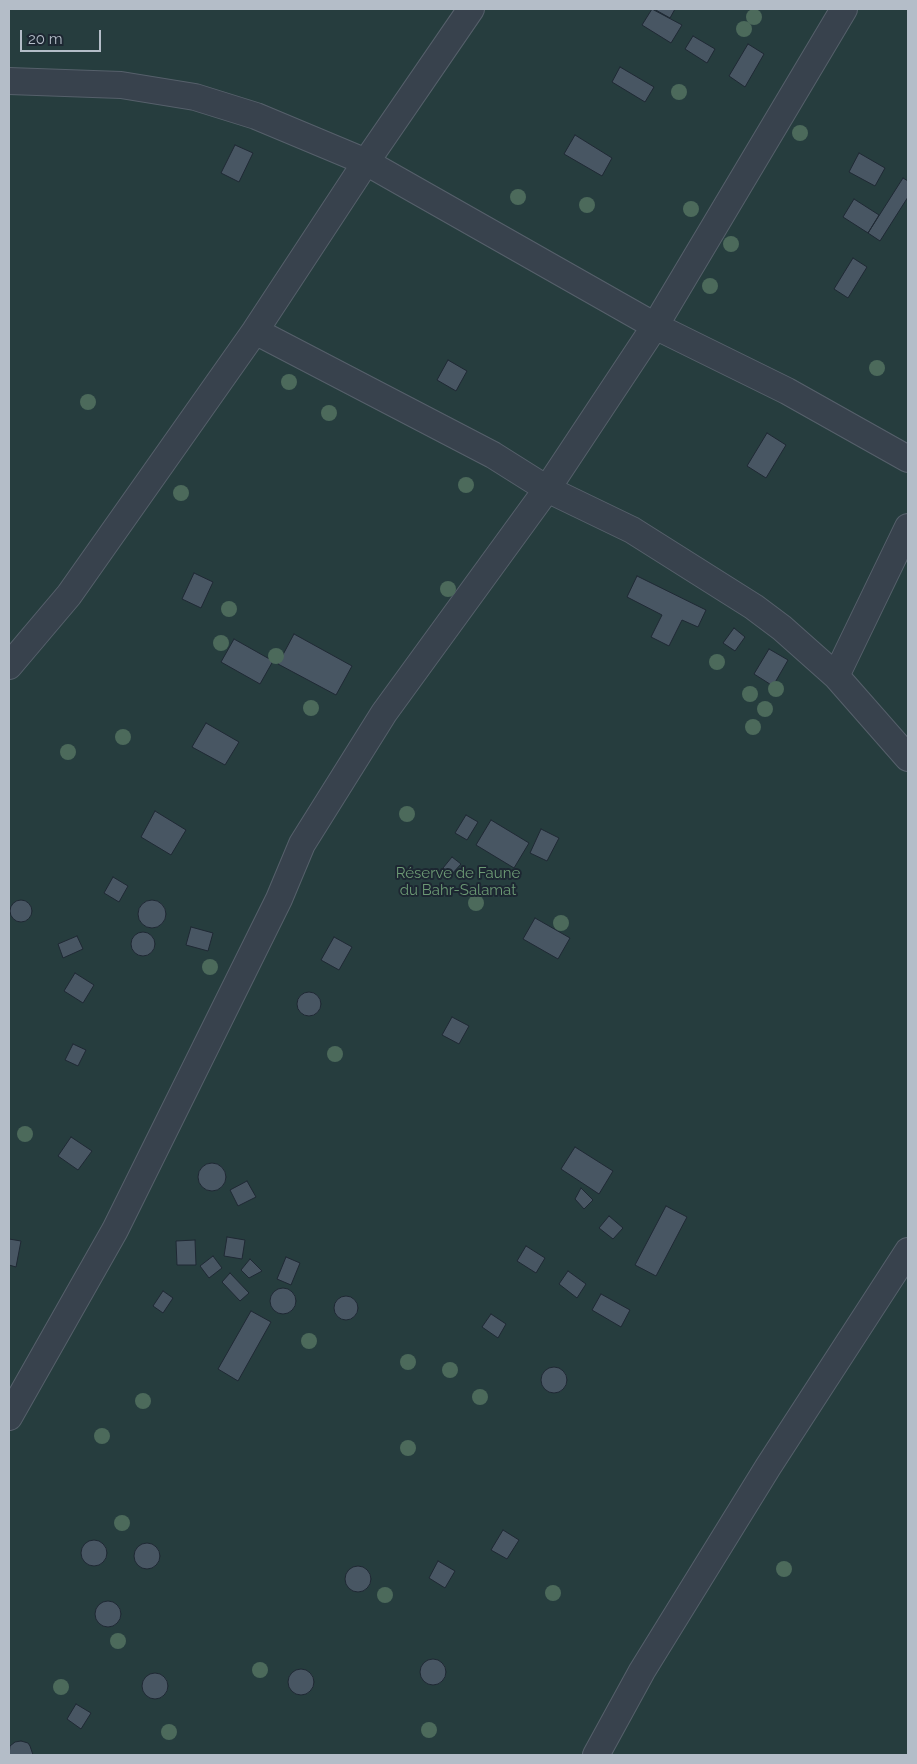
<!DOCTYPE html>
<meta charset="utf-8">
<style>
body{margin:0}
#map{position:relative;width:917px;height:1764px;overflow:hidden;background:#24303d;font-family:Raleway,sans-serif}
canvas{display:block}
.frame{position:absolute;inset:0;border:10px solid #b4bdc8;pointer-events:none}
.scale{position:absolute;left:20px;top:30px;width:81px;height:22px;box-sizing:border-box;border:2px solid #b4bdc8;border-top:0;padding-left:6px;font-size:15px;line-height:18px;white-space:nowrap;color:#b4bdc8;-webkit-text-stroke:4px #1d2732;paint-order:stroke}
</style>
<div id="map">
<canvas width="917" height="1764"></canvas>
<div class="frame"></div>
<div class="scale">20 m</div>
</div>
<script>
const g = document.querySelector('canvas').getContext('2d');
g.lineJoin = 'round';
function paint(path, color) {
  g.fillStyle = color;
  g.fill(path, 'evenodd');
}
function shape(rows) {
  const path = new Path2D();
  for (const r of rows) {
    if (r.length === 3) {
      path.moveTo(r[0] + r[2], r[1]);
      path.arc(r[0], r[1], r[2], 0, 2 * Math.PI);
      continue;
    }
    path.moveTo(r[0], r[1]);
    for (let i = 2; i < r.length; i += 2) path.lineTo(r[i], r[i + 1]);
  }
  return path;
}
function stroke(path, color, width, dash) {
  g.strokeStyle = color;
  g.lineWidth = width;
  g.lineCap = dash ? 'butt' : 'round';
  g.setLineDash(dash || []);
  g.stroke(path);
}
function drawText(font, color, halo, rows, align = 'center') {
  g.font = font + ' Raleway,sans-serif';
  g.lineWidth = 4;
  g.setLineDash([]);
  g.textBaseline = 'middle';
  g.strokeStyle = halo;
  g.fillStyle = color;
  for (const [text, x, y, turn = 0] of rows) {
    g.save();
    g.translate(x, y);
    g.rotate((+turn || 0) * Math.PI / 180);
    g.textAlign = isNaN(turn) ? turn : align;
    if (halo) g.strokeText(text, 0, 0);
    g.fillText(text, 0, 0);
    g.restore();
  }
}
paint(shape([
 [9,9,908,9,908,1755,9,1755]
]), '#263d3e');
const building = shape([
 [652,9,682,25,671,43,642,25,652,9],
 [654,9,675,9,670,18,654,9],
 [693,36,715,49,707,63,685,49,693,36],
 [748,44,764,54,745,87,729,76,748,44],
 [620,67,654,87,645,102,612,82,620,67],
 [575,135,612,158,602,176,564,154,575,135],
 [235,145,253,153,239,182,221,173,235,145],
 [859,153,885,168,875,186,849,172,859,153],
 [903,178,908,181,908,197,880,241,868,233,903,178],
 [854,199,879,215,868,233,843,217,854,199],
 [853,258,867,267,848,298,834,289,853,258],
 [448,360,467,371,456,391,437,380,448,360],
 [767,433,786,445,766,478,747,466,767,433],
 [194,573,213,582,201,608,182,599,194,573],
 [637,576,706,610,698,627,682,620,669,646,651,637,662,615,627,597,637,576],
 [734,628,745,637,735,651,723,643,734,628],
 [294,634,352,666,336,695,278,664,294,634],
 [234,639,273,661,260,684,221,662,234,639],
 [769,649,788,660,773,686,754,674,769,649],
 [206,723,239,742,225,765,192,747,206,723],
 [155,811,186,830,171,855,141,837,155,811],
 [466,815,478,822,467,840,455,833,466,815],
 [491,820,529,843,514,868,476,845,491,820],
 [541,829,559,838,547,861,530,853,541,829],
 [452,857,461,864,451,875,443,868,452,857],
 [113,877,128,886,119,902,104,893,113,877],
 [21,911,11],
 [152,914,14],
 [535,918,570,938,558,959,523,939,535,918],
 [191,927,213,933,208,951,186,945,191,927],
 [143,944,12],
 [77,936,83,949,63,958,58,944,77,936],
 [334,937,352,947,339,970,321,960,334,937],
 [75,973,94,985,83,1003,64,991,75,973],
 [309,1004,12],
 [452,1017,469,1026,459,1044,442,1035,452,1017],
 [73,1044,86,1050,78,1066,65,1060,73,1044],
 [71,1137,92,1151,78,1170,58,1156,71,1137],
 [575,1147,613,1171,599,1194,561,1169,575,1147],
 [212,1177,14],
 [247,1181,256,1197,238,1206,230,1190,247,1181],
 [581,1188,593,1200,584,1209,575,1199,581,1188],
 [666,1206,687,1217,656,1276,635,1265,666,1206],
 [609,1216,623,1228,613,1239,599,1228,609,1216],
 [227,1237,245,1240,242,1259,224,1256,227,1237],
 [9,1239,21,1241,16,1267,9,1265,9,1239],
 [195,1240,196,1265,177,1265,176,1241,195,1240],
 [526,1246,545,1258,536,1273,517,1261,526,1246],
 [213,1256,222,1268,209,1278,200,1266,213,1256],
 [286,1257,300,1263,291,1285,277,1279,286,1257],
 [250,1259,262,1271,249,1278,241,1270,250,1259],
 [568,1271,586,1284,577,1298,559,1284,568,1271],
 [230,1273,249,1293,240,1301,222,1282,230,1273],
 [283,1301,13],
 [163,1291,173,1298,163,1313,153,1306,163,1291],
 [601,1294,630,1310,621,1327,592,1310,601,1294],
 [346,1308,12],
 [251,1311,271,1322,238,1381,218,1369,251,1311],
 [491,1314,506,1324,498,1338,482,1327,491,1314],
 [554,1380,13],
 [503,1530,519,1540,507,1559,491,1550,503,1530],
 [94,1553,13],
 [147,1556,13],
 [438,1561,455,1571,445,1588,429,1578,438,1561],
 [358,1579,13],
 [108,1614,13],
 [433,1672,13],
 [301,1682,13],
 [155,1686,13],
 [76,1704,91,1713,81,1729,67,1719,76,1704],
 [21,1741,28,1743,30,1746,33,1755,9,1755,10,1746,15,1742,21,1741]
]);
paint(building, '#485663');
stroke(building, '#1f2934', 1);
const minor = shape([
 [9,81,121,85,195,97,256,116,366,162,655,326,787,391,908,459],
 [255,331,493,455,547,489,632,530,754,607,782,628,836,676,908,758],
 [9,666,69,595,255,331,366,162,471,9],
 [836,676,908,527],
 [9,1417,115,1230,279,899,302,844,384,713,547,489,655,326,844,9],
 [596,1755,642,1671,768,1467,908,1251]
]);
stroke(minor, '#56606b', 28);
stroke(minor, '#38424d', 26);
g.fillStyle = '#4c6a5b';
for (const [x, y] of [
 [754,17],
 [744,29],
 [679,92],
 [800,133],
 [518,197],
 [587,205],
 [691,209],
 [731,244],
 [710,286],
 [877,368],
 [289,382],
 [88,402],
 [329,413],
 [466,485],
 [181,493],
 [448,589],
 [229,609],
 [221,643],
 [276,656],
 [717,662],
 [776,689],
 [750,694],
 [311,708],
 [765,709],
 [753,727],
 [123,737],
 [68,752],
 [407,814],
 [476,903],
 [561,923],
 [210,967],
 [335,1054],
 [25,1134],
 [309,1341],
 [408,1362],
 [450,1370],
 [480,1397],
 [143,1401],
 [102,1436],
 [408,1448],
 [122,1523],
 [784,1569],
 [553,1593],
 [385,1595],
 [118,1641],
 [260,1670],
 [61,1687],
 [429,1730],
 [169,1732]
]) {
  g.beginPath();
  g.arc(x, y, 8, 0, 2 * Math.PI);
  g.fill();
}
drawText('15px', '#6c9974', '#1d2732', [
 ["Réserve de Faune",458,873],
 ["du Bahr-Salamat",458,890]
]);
</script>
